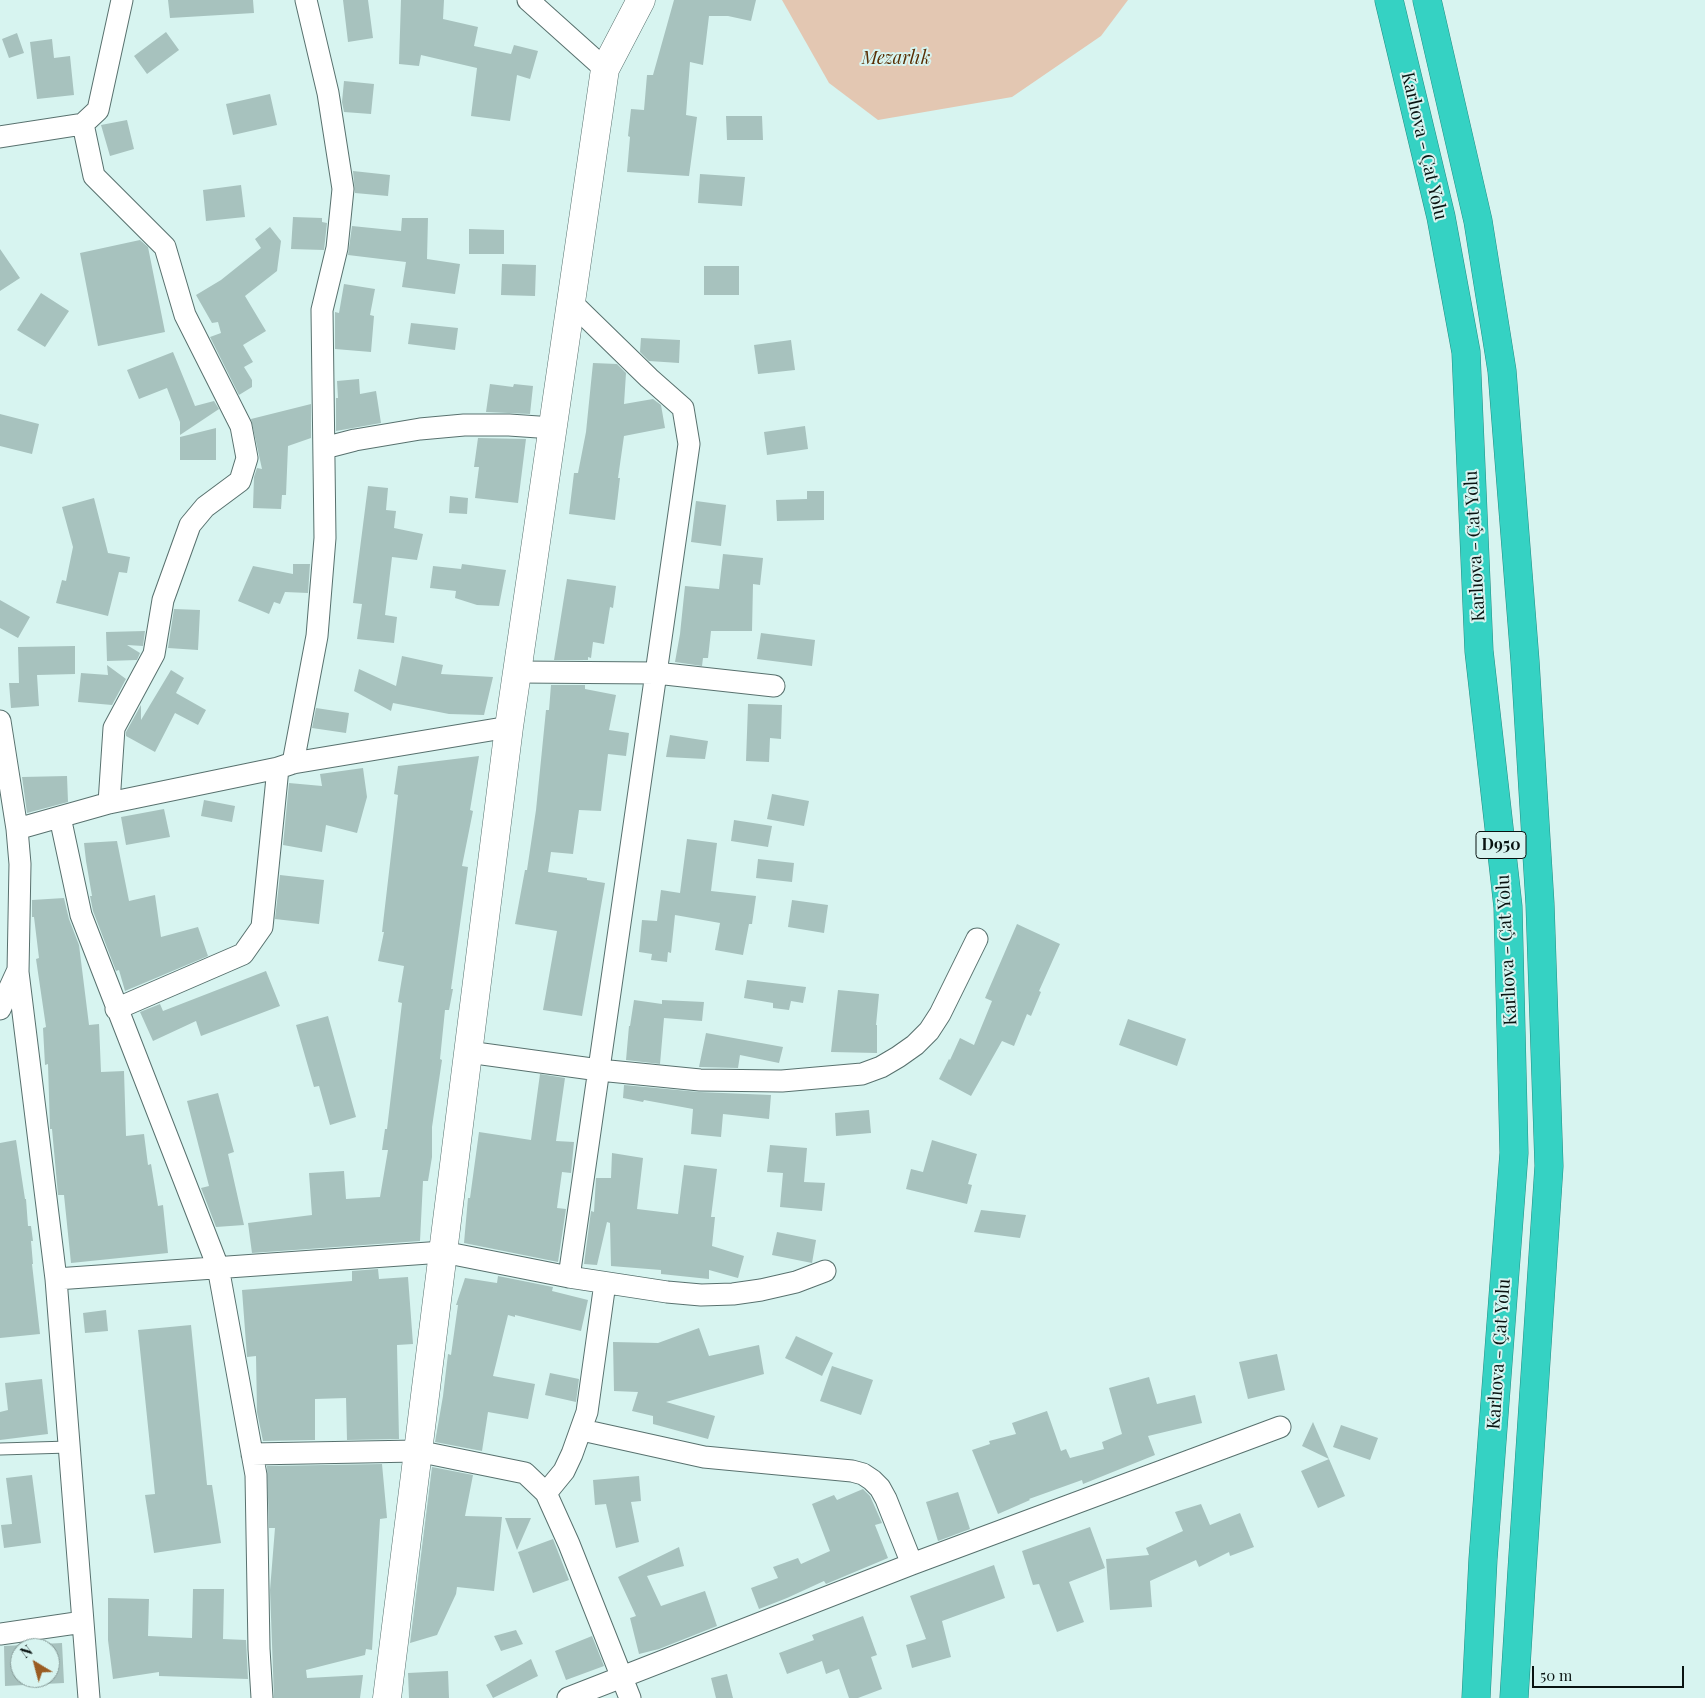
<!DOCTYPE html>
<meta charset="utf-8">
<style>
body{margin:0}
#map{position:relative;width:1705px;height:1698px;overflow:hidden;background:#d7f4f0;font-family:"Playfair Display",serif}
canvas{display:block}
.north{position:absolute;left:10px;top:1638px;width:50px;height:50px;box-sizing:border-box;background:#d7f4f0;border:1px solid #859a97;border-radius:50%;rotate:323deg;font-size:14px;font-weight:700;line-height:20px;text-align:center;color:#091311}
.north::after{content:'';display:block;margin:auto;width:18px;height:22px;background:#9a5c22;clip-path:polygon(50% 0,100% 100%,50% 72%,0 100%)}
.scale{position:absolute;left:1532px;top:1666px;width:152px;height:22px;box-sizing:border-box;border:2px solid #091311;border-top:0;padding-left:6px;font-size:15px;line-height:18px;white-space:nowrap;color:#091311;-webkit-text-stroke:4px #d7f4f0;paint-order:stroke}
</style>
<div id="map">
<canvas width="1705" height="1698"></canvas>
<div class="north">N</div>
<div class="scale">50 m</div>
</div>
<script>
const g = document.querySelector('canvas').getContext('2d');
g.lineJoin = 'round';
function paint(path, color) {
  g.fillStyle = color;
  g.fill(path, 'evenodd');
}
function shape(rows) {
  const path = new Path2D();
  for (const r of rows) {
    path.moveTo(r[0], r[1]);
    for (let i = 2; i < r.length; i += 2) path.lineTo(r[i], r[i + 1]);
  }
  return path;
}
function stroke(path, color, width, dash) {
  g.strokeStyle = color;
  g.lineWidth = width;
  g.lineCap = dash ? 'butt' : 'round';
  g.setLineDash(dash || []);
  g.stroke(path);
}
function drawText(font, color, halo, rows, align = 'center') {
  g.font = font + ' "Playfair Display",serif';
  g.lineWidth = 4;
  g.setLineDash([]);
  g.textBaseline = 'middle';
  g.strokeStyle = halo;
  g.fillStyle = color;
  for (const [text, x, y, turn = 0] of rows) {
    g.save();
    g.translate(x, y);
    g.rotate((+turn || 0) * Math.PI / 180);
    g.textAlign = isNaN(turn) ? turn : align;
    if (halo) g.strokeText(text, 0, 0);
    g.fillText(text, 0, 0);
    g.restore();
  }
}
paint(shape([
 [782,0,1128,0,1101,36,1012,97,878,120,829,83]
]), '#e3c7b2');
paint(shape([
 [168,0,253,0,254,13,170,18],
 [343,0,368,0,373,38,348,42],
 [401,0,444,0,443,19,478,27,474,46,511,54,514,45,538,51,530,79,517,75,510,121,471,116,477,68,421,55,419,66,399,64],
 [674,0,756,0,751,21,728,16,709,16,703,65,690,62,686,115,697,117,689,176,627,172,630,137,628,136,631,109,644,110,647,75,653,75],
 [166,32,179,50,147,74,134,56],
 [17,33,24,53,9,58,2,39],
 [52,39,54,58,70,56,74,95,37,99,30,42],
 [344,81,374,84,371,114,344,112,342,102],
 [270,94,277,125,233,135,226,104],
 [726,116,762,116,763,140,727,140],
 [127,120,134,149,110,156,101,125],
 [353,171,390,175,388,196,355,193],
 [700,174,745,177,742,206,698,203],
 [241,185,245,217,206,221,203,190],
 [293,217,322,218,322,222,327,223,324,250,291,249],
 [402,218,428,218,427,259,460,264,455,294,402,287,406,262,348,255,352,226,401,231],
 [270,227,281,241,277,271,245,296,266,331,243,345,253,362,244,367,252,380,252,387,239,395,210,337,221,333,218,322,212,323,196,295,221,280,261,248,255,239],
 [469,229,504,230,504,254,469,254],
 [140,240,148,247,165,332,98,346,80,253],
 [0,249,20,278,0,291],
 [502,264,536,265,535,296,501,295],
 [704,266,739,266,739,295,704,295],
 [344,284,375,289,370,315,374,316,371,352,335,349,335,312,339,313],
 [41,293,69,311,45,347,17,330],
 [411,323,458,328,455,350,408,344],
 [641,338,680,340,679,363,649,361,640,352],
 [791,340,795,370,758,374,754,345],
 [173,352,195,406,214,401,219,409,180,435,180,422,167,388,139,399,127,370],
 [593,363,617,364,626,373,624,404,653,399,661,405,665,428,624,436,618,478,620,478,615,520,569,514,574,473,578,473,586,432],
 [359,379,360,394,376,391,381,423,336,431,336,398,338,398,337,381],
 [490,384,513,387,514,384,533,386,530,414,486,412],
 [311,404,311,438,288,446,286,495,282,495,281,509,253,508,254,477,257,468,262,469,251,419],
 [0,414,39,424,32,454,0,446],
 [805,426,808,449,767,455,764,432],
 [216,428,216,460,180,460,180,437],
 [478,438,526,439,518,503,475,498,479,467,474,467],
 [368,486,388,488,386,510,396,511,394,528,423,534,417,560,392,557,385,615,397,617,394,643,357,639,362,604,353,603],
 [807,491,824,491,824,520,777,521,776,500,807,499],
 [450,496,468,498,467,514,449,513],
 [94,498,108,553,130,557,127,573,119,572,108,616,56,603,62,580,66,581,73,547,62,507],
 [696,501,726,505,721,546,691,542],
 [723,554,763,558,760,585,753,584,752,631,711,631,708,658,703,658,702,666,675,662,680,634,685,586,719,589],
 [293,564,310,564,308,593,285,592,280,604,274,602,269,614,238,601,253,566,293,574],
 [462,564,506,570,499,606,477,605,455,598,456,591,430,588,433,566,461,569],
 [567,579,616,586,613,608,610,607,604,644,593,642,591,658,588,657,588,660,554,660],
 [0,600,30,617,18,638,0,628],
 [174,609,200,610,198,650,168,648],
 [145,631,143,646,127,645,140,653,137,660,107,661,106,632],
 [761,633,815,640,812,666,757,659],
 [75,646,75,674,37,675,39,706,11,708,9,683,19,683,18,647],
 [402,656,443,665,441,674,493,677,484,715,449,714,393,703,391,711,354,691,359,669,396,686],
 [107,665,126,679,112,705,78,702,81,673,108,675],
 [171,670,184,678,176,693,206,710,198,725,175,713,155,752,126,736,126,732,141,705,141,720],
 [551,685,585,685,585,689,616,695,609,730,629,733,626,756,608,754,601,811,579,810,573,854,551,852,548,872,587,878,587,880,605,883,582,1016,543,1010,557,931,515,924,525,870,527,870,536,810,546,710,549,710],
 [748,704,782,705,781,739,770,738,769,762,746,761],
 [316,708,349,713,346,733,312,728],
 [670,735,708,741,705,759,666,757],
 [479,756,470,810,473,811,462,866,468,867,451,989,453,989,449,1010,445,1010,440,1059,442,1060,432,1127,432,1157,428,1181,423,1181,420,1241,252,1253,248,1223,312,1215,309,1173,344,1171,346,1199,380,1197,388,1150,382,1150,385,1129,387,1129,402,1003,398,1002,404,966,378,961,384,932,382,932,398,795,394,794,398,766],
 [363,768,367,797,357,833,326,825,322,852,283,845,289,783,322,786,320,774],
 [67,776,68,802,27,813,22,777],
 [772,794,809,801,804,826,767,819],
 [204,800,235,806,232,822,201,816],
 [164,809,170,837,126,845,121,817],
 [734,820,772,826,768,847,731,841],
 [687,839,717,843,711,891,756,896,752,924,749,924,743,955,715,950,720,923,675,915,671,953,668,952,667,962,651,960,652,954,639,952,642,920,657,921,661,890,680,893],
 [117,841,129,901,155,895,161,937,198,927,208,956,125,991,119,970,116,971,93,911,90,896,92,896,86,861,84,843],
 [758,859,794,863,792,882,756,878],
 [280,875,324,880,319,924,275,919],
 [64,898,69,919,79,945,89,1025,99,1024,101,1072,124,1071,126,1136,144,1134,148,1165,151,1164,158,1206,163,1205,168,1253,71,1263,64,1195,58,1195,52,1129,50,1129,48,1064,45,1065,43,1028,46,1027,36,959,39,958,34,917,32,917,32,900],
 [792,900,828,905,824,933,788,927],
 [1017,924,1060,944,1039,991,1041,992,1031,1016,1027,1014,1014,1046,1002,1041,971,1096,939,1079,949,1059,950,1060,960,1038,974,1045,992,1001,985,998],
 [266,971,280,1006,201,1036,196,1021,153,1041,140,1012,160,1004,163,1011],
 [747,980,806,987,803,1003,791,1001,789,1010,773,1008,773,1003,744,998],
 [838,990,879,994,876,1025,877,1025,877,1053,831,1052],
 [634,1000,662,1004,662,1000,704,1002,702,1021,664,1018,660,1064,626,1060,629,1026,630,1026],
 [328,1016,356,1117,330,1125,319,1086,314,1087,296,1025],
 [1128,1019,1186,1039,1177,1066,1119,1045],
 [706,1033,783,1047,779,1063,740,1055,738,1068,699,1067],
 [540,1074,565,1078,556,1141,574,1142,571,1173,562,1172,557,1208,566,1209,558,1262,464,1243,468,1198,470,1198,479,1132,531,1140],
 [624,1085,699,1092,771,1095,769,1119,723,1114,721,1137,691,1134,693,1109,644,1100,643,1102,623,1098],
 [218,1093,234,1152,228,1154,244,1225,216,1227,201,1188,209,1186,187,1101],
 [869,1110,871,1133,836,1136,835,1113],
 [16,1140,25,1199,26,1199,28,1226,31,1226,33,1241,31,1241,33,1264,32,1264,40,1334,0,1338,0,1143],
 [932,1140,977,1154,968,1184,972,1185,967,1204,906,1189,911,1169,923,1172],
 [770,1145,807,1148,804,1182,825,1183,822,1211,780,1207,783,1173,767,1172],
 [612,1153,643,1158,637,1209,678,1214,684,1165,717,1169,711,1217,715,1217,712,1246,744,1256,738,1278,709,1270,709,1279,661,1274,661,1270,611,1266,610,1223,607,1222,597,1265,584,1264,591,1211,594,1212,596,1178,611,1178],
 [981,1210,1026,1215,1020,1238,974,1232],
 [777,1232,816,1240,812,1263,772,1255],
 [378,1269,379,1279,408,1277,413,1344,397,1345,399,1439,347,1440,346,1398,315,1399,315,1440,263,1441,257,1412,256,1356,247,1357,242,1290,352,1281,352,1271],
 [498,1276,553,1287,552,1291,588,1300,581,1331,515,1315,515,1317,508,1315,493,1376,535,1384,528,1419,488,1412,482,1451,435,1442,443,1396,448,1354,451,1355,458,1305,456,1305,465,1278,497,1283],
 [106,1310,108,1331,85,1333,83,1313],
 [191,1325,207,1485,212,1485,221,1543,154,1553,145,1495,155,1494,138,1330],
 [699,1328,709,1356,759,1345,764,1374,666,1402,715,1416,708,1439,653,1424,653,1416,632,1411,638,1392,614,1391,613,1342,658,1343],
 [796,1336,833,1353,822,1376,785,1358],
 [1277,1354,1285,1390,1248,1399,1239,1362],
 [832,1366,873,1380,861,1415,820,1401],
 [550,1373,579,1379,576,1402,545,1395],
 [1149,1377,1157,1404,1195,1395,1202,1423,1148,1436,1155,1455,1083,1484,1082,1480,1029,1499,1030,1500,998,1514,972,1450,990,1444,989,1441,1016,1434,1012,1423,1047,1411,1061,1451,1066,1449,1070,1458,1104,1449,1102,1442,1122,1434,1109,1388],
 [42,1379,48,1434,0,1440,0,1412,8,1410,5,1383],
 [1313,1422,1345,1496,1318,1508,1301,1471,1329,1459,1302,1446],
 [1341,1425,1378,1438,1370,1460,1333,1447],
 [382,1464,387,1518,380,1519,372,1650,366,1649,365,1655,306,1670,307,1678,363,1675,360,1698,274,1698,270,1590,275,1528,269,1528,267,1466],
 [432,1467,473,1475,465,1516,502,1517,494,1591,457,1587,456,1594,437,1635,410,1643],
 [32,1475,41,1543,4,1548,1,1525,12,1524,6,1478],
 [639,1476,641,1501,631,1502,639,1542,616,1548,606,1504,595,1505,593,1480],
 [863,1489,870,1496,882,1523,875,1525,888,1558,826,1584,824,1581,787,1598,759,1609,751,1588,778,1578,773,1567,798,1558,801,1564,830,1551,812,1504,834,1495,837,1500],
 [958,1492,970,1529,938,1541,926,1502],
 [1201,1504,1210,1525,1240,1513,1254,1547,1230,1556,1229,1552,1199,1567,1196,1560,1150,1581,1152,1607,1110,1610,1106,1559,1149,1555,1146,1548,1183,1531,1175,1512],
 [505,1518,531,1518,517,1550],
 [1090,1527,1105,1568,1069,1582,1084,1622,1057,1632,1039,1584,1033,1585,1022,1551],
 [553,1539,569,1580,533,1593,518,1552],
 [679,1547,684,1566,647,1576,661,1606,705,1591,717,1626,659,1649,639,1654,630,1618,636,1616,618,1577],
 [994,1565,1005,1598,942,1621,951,1657,912,1668,906,1645,926,1639,910,1596],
 [193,1589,224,1589,223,1639,246,1640,248,1679,159,1676,159,1672,113,1679,108,1640,108,1598,149,1599,148,1636,192,1638],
 [863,1616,877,1655,871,1657,882,1689,858,1698,849,1698,839,1669,826,1674,822,1661,787,1674,779,1653,814,1640,812,1635],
 [516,1630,523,1644,501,1651,494,1636],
 [592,1636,604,1666,566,1680,555,1651],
 [62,1643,64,1683,5,1686,4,1646],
 [20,1648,50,1648,50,1678,20,1678],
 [531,1659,538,1676,493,1698,486,1685],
 [448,1671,449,1698,409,1698,408,1673],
 [727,1674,733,1698,716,1698,711,1678]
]), '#a7c2be');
const lane = shape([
 [0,1449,69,1447]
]);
const street = shape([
 [528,0,605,69],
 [0,137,83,124],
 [324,448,355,440,420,429,464,425,509,425,553,428],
 [518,672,656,673,774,686],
 [0,721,17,829,20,864,18,972,56,1279,89,1698],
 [293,763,317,636,325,538,322,310,337,248,343,189,328,93,306,0],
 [109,803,114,728,154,654,163,600,190,525,205,507,240,481,247,458,241,426,185,315,165,247,94,176,83,124,98,110,122,0],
 [60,817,81,915,218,1267,256,1475,259,1649,262,1698],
 [17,829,109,803,278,768,293,763,509,727],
 [0,1009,17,972],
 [116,1009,243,954,262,927,278,768],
 [468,1052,599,1070,700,1080,782,1081,862,1074,881,1067,898,1057,915,1045,929,1031,940,1014,977,939],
 [569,1277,689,444,683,408,649,378,571,302],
 [56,1279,443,1252,569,1277,667,1292,701,1295,733,1294,761,1290,796,1282,825,1271],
 [582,1430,704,1457,852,1471,863,1474,872,1480,880,1488,886,1499,912,1564],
 [252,1454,417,1451,525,1473,546,1493,569,1544,630,1698],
 [546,1493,564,1471,572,1454,587,1412,605,1283],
 [0,1634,83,1622],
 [568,1698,912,1564,1280,1427]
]);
const secondary = shape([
 [387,1698,509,727,605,69,641,0]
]);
const highway = shape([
 [1389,0,1441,217,1466,352,1479,651,1508,907,1514,1153,1483,1559,1476,1698],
 [1427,0,1478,221,1502,371,1525,661,1540,904,1549,1166,1522,1570,1514,1698]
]);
stroke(lane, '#58716e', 13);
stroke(street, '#58716e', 23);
stroke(secondary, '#58716e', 29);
stroke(highway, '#268f85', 29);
stroke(lane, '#fff', 11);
stroke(street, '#fff', 21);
stroke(secondary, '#fff', 28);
stroke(highway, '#35d2c3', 28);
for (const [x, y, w] of [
 [1501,845,50]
]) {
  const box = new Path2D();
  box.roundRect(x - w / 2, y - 13.5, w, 27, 4);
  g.fillStyle = '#d7f4f0';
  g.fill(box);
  stroke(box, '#091311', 1);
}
drawText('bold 16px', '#091311', null, [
 ["D950",1501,845]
]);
drawText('italic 18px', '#582e03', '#d7f4f0', [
 ["Mezarlık",896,58]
]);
drawText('18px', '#091311', '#d7f4f0', [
 ["Karlıova - Çat Yolu",1424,146,77],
 ["Karlıova - Çat Yolu",1475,546,-93],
 ["Karlıova - Çat Yolu",1507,950,-93],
 ["Karlıova - Çat Yolu",1499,1354,-86]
]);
</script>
